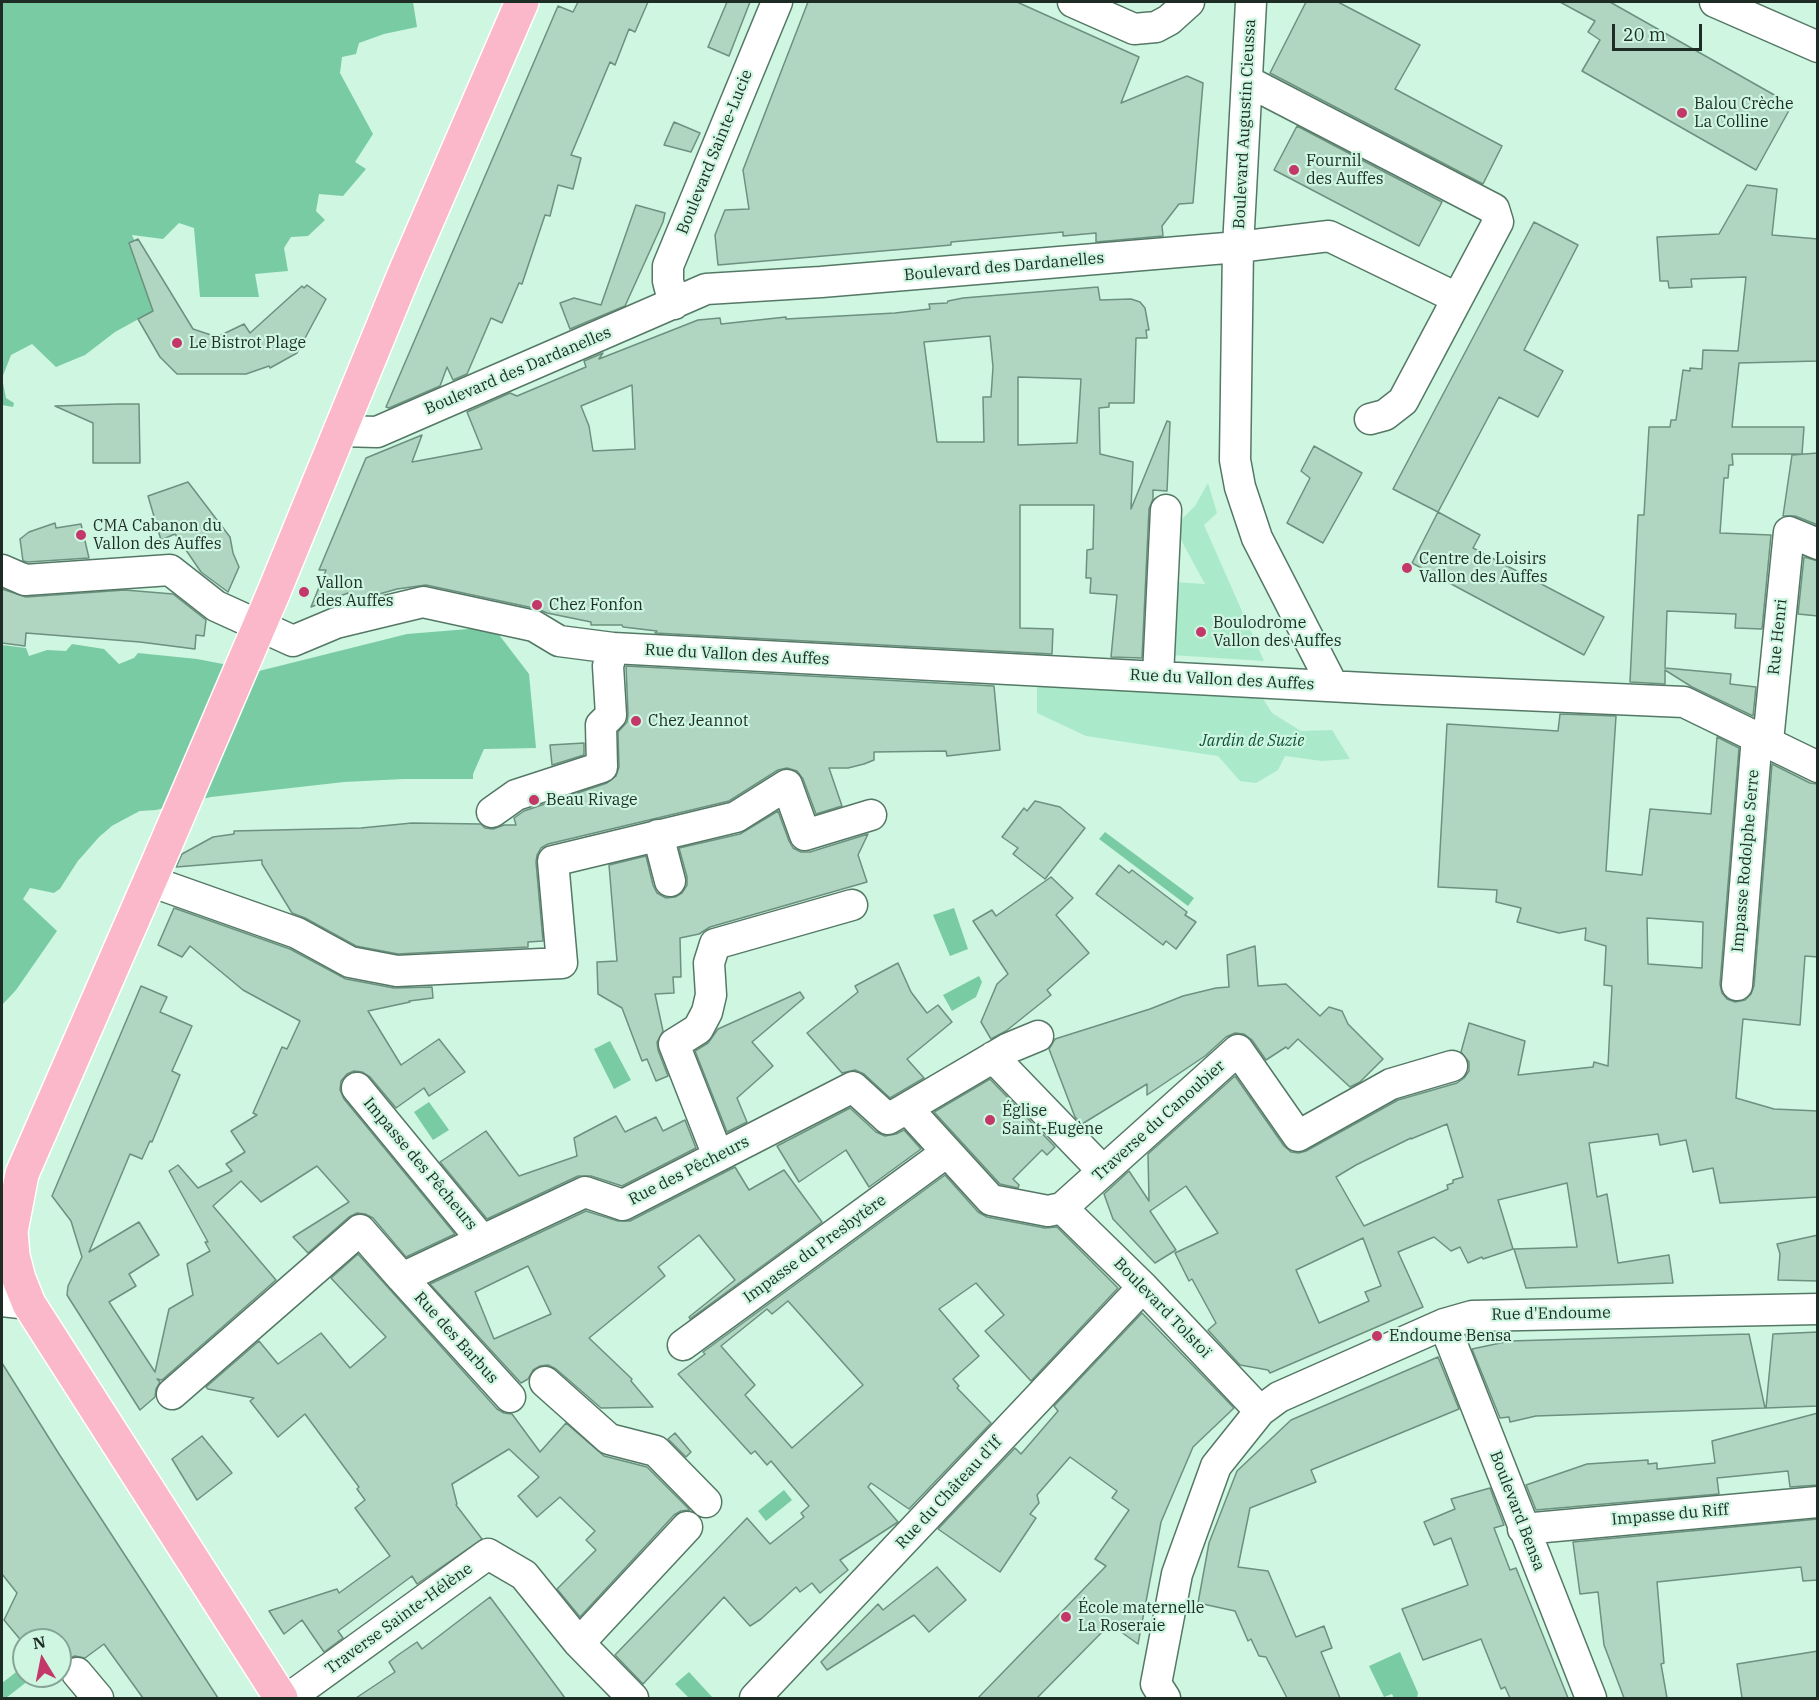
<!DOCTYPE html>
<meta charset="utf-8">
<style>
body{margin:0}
#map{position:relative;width:1819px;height:1700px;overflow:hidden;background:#cef6e1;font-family:"IBM Plex Serif",serif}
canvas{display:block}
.frame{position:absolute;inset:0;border:3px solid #1d2c25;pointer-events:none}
.north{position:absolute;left:12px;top:1628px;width:60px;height:60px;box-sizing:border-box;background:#cef6e1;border:2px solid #87a596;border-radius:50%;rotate:350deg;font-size:16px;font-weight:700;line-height:24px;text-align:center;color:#1d2c25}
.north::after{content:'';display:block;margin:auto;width:21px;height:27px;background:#c33769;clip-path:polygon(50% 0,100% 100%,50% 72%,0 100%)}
.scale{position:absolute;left:1612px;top:24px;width:90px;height:27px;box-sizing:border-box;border:3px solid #1d2c25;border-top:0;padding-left:8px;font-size:18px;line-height:21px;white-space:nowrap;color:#1d2c25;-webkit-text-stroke:4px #cef6e1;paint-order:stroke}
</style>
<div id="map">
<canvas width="1819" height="1700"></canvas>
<div class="frame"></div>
<div class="north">N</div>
<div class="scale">20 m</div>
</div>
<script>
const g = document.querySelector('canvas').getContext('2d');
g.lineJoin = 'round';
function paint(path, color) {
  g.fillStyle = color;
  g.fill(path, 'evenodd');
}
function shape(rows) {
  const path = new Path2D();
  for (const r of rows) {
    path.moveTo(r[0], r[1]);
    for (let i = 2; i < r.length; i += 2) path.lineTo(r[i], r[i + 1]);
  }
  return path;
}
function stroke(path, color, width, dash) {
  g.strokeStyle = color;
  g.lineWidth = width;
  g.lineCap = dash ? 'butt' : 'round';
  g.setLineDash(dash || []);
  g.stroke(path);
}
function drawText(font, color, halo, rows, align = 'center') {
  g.font = font + ' "IBM Plex Serif",serif';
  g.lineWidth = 4.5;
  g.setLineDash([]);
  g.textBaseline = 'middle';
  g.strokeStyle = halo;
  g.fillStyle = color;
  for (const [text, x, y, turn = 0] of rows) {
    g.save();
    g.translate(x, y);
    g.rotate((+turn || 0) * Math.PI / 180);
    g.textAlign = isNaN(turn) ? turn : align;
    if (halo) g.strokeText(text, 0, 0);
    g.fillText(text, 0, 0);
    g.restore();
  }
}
paint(shape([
 [1208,483,1217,513,1204,525,1264,661,1171,655,1173,582,1205,584,1174,527,1195,506],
 [1037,686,1262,697,1272,713,1301,731,1332,730,1350,759,1322,761,1285,756,1278,770,1256,783,1240,781,1218,756,1086,736,1037,713]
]), '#aaeaca');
paint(shape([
 [2,2,413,2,417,27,384,34,359,43,356,54,342,57,340,73,373,134,355,162,366,169,343,196,319,194,316,211,325,220,308,236,291,237,284,248,288,271,255,274,259,297,200,297,194,228,179,223,163,239,132,235,141,255,138,265,153,311,115,332,85,355,56,367,32,344,11,355,2,378,6,398,14,403,13,407,2,405],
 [493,627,529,674,536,748,484,749,473,774,473,779,403,779,344,782,211,797,156,810,140,811,112,826,78,861,60,889,54,893,30,888,23,899,57,931,16,990,2,1005,2,645,26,648,29,656,47,650,66,651,72,644,104,649,119,664,134,658,138,653,197,659,259,671,407,634],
 [1105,832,1194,898,1188,906,1099,839],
 [954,908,968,949,950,956,933,915],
 [979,976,982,982,976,997,952,1011,943,995],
 [610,1041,631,1080,614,1089,594,1049],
 [429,1102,449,1130,433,1140,414,1112],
 [784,1490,792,1500,766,1521,758,1511],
 [1400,1652,1418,1693,1417,1698,1394,1698,1392,1694,1384,1697,1369,1666],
 [24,1666,24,1676,33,1677,6,1698,2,1698,2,1683],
 [689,1672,713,1698,689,1698,675,1684]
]), '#79cba4');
paint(shape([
 [140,811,143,814,114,828,101,840,81,863,63,891,57,895,54,893,60,889,78,861,99,837,112,826]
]), '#cef6e1');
const building = shape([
 [578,2,648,2,635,32,629,29,615,65,610,62,571,155,581,158,573,189,558,185,550,216,545,215,522,284,519,283,502,323,491,318,467,374,453,380,447,367,440,386,389,408,386,407,558,6,573,12,578,2],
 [727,2,750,2,729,56,708,47,727,2],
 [808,2,1017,2,1139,57,1121,103,1187,76,1203,83,1193,203,1179,204,1162,226,1163,236,1096,242,1096,233,1063,236,1063,232,951,242,951,245,929,247,718,265,715,235,725,210,749,209,743,170,808,2],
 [1306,2,1338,2,1420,45,1395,89,1502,146,1483,184,1270,73,1306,2],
 [1560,2,1610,2,1792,105,1756,170,1582,71,1600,40,1588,32,1595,21,1560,2],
 [674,122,700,133,691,152,664,145,674,122],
 [1297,126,1442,202,1419,246,1274,170,1297,126],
 [1747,185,1777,189,1772,235,1818,239,1818,361,1739,363,1732,427,1804,427,1802,454,1732,454,1733,465,1729,465,1728,478,1724,478,1720,533,1771,535,1762,629,1735,628,1736,614,1667,611,1665,668,1731,674,1730,684,1756,687,1753,716,1692,687,1665,670,1665,684,1630,682,1638,515,1644,515,1649,427,1670,427,1671,420,1676,420,1683,370,1690,371,1690,368,1702,369,1703,350,1738,351,1746,277,1691,279,1692,287,1669,288,1668,281,1660,281,1657,237,1719,234,1747,185],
 [636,205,665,213,663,222,625,306,570,329,560,303,574,298,601,305,636,205],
 [1534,222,1578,245,1524,350,1563,371,1538,417,1499,397,1438,512,1393,489,1534,222],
 [138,239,193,329,217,337,244,324,250,333,302,286,304,288,307,285,326,299,297,353,270,368,269,366,246,374,177,374,160,357,138,319,153,311,129,243,138,239],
 [1098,287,1100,300,1131,299,1140,302,1145,308,1149,330,1146,330,1147,338,1136,338,1134,403,1109,403,1109,407,1099,408,1100,454,1133,462,1131,509,1167,421,1170,422,1167,491,1153,490,1153,499,1149,509,1142,658,1111,657,1117,595,1090,593,1091,578,1086,578,1087,550,1093,549,1094,505,1020,505,1020,628,1053,629,1052,654,655,633,657,631,623,627,622,625,591,625,591,622,547,613,538,609,426,585,397,589,351,602,348,593,311,607,326,570,319,570,366,458,422,435,412,462,482,449,467,412,510,393,517,396,586,367,584,361,603,353,599,359,698,320,720,318,721,324,786,317,786,319,895,313,930,309,929,304,947,303,948,301,963,298,1098,287],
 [990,336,993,367,991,397,983,397,984,442,937,442,924,342,990,336],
 [1018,377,1081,379,1077,443,1018,445,1018,377],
 [632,385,635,449,593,451,589,426,581,406,632,385],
 [119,404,139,404,140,463,93,463,93,423,55,406,119,404],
 [1314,446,1362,473,1323,543,1287,523,1310,478,1301,471,1314,446],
 [1818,453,1818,525,1795,516,1783,516,1792,455,1818,453],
 [188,482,230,537,233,553,239,567,228,592,201,572,175,534,161,540,148,496,188,482],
 [1438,512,1480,535,1473,548,1604,617,1584,655,1412,563,1438,512],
 [55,523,56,528,81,524,89,558,28,562,23,561,20,539,29,532,55,523],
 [1804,557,1818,561,1818,616,1798,614,1804,557],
 [2,589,26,597,125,590,173,594,206,620,204,636,196,635,195,649,140,642,26,633,25,646,2,643,2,589],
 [626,666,994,686,1000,750,947,756,946,751,874,752,874,760,864,764,848,768,829,768,842,806,816,814,803,779,797,771,787,768,778,770,729,801,548,844,541,848,537,855,536,862,543,941,528,942,528,947,398,954,356,946,305,918,292,913,262,864,262,860,176,867,182,854,213,837,234,834,234,831,361,828,412,823,481,824,485,828,493,829,504,825,516,825,514,818,524,811,607,783,616,776,619,767,618,732,627,722,628,714,626,666],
 [1560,714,1616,716,1606,871,1642,875,1650,809,1711,814,1717,737,1739,748,1720,984,1722,993,1727,999,1735,1002,1745,1000,1751,994,1754,986,1772,764,1810,783,1818,784,1818,957,1805,956,1800,1025,1743,1019,1736,1098,1774,1109,1818,1111,1818,1197,1720,1203,1713,1168,1693,1172,1686,1140,1660,1145,1658,1134,1589,1143,1597,1197,1607,1194,1618,1263,1669,1255,1673,1283,1526,1288,1514,1249,1577,1247,1567,1183,1498,1200,1513,1249,1483,1259,1482,1257,1468,1263,1460,1247,1451,1251,1434,1237,1398,1252,1423,1307,1270,1373,1268,1370,1240,1365,1208,1330,1216,1323,1192,1279,1189,1281,1175,1253,1218,1233,1186,1186,1150,1211,1176,1250,1155,1263,1113,1219,1104,1194,1129,1171,1149,1201,1148,1154,1235,1076,1284,1146,1291,1152,1299,1153,1306,1151,1398,1100,1457,1083,1464,1078,1469,1071,1469,1062,1461,1052,1469,1023,1525,1041,1518,1075,1593,1067,1594,1062,1608,1066,1612,986,1604,985,1606,946,1585,940,1586,928,1559,933,1517,922,1521,908,1496,902,1497,890,1438,887,1447,724,1558,731,1560,714],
 [1647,918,1703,922,1702,968,1648,964,1647,918],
 [1447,1124,1463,1177,1453,1180,1453,1183,1447,1185,1448,1189,1364,1226,1336,1177,1356,1165,1411,1138,1411,1139,1447,1124],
 [1363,1238,1381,1286,1365,1292,1369,1301,1319,1323,1296,1270,1363,1238],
 [584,743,584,755,552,765,550,745,584,743],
 [1035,801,1060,807,1085,828,1045,879,1013,854,1018,848,1002,837,1024,808,1027,811,1035,801],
 [778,811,789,841,793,848,801,852,810,852,868,834,858,855,867,882,710,927,699,934,680,938,681,977,673,977,674,993,655,994,663,1031,657,1042,658,1050,668,1076,656,1081,647,1059,642,1061,622,1008,598,994,597,962,617,961,609,865,646,856,653,885,657,893,666,898,675,897,682,893,687,885,687,877,679,848,740,834,778,811],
 [1119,865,1129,873,1132,870,1187,912,1185,915,1196,922,1176,949,1166,941,1163,945,1096,894,1119,865],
 [1051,877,1073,898,1056,915,1089,953,1047,990,1051,995,1006,1031,991,1039,981,1022,997,984,1008,974,973,921,992,910,996,916,1051,877],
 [174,908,290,949,346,979,394,988,432,987,433,998,409,1001,410,1002,368,1011,401,1065,439,1039,465,1072,429,1096,424,1088,396,1108,370,1077,362,1072,354,1071,347,1074,341,1081,340,1090,344,1099,455,1234,406,1257,373,1218,365,1214,357,1213,349,1217,308,1253,293,1237,349,1202,317,1166,261,1202,241,1181,213,1206,276,1280,162,1380,157,1379,160,1382,156,1389,155,1397,140,1410,67,1295,68,1286,82,1257,71,1221,52,1196,141,986,167,997,160,1012,192,1026,172,1071,180,1075,152,1142,150,1141,142,1159,130,1154,89,1252,139,1222,159,1255,129,1274,136,1286,109,1302,155,1372,169,1309,193,1295,187,1264,210,1251,205,1242,208,1242,169,1171,178,1165,198,1188,232,1171,226,1164,245,1152,231,1131,257,1115,253,1113,282,1047,287,1049,300,1021,243,990,190,946,182,957,158,945,174,908],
 [1255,946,1258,986,1286,984,1320,1016,1329,1007,1342,1011,1348,1024,1383,1059,1360,1082,1350,1087,1298,1039,1288,1049,1286,1047,1266,1060,1252,1040,1244,1034,1235,1033,1226,1037,1205,1056,1147,1095,1147,1084,1082,1124,1075,1117,1049,1049,1055,1039,1150,1009,1183,996,1216,988,1229,987,1227,955,1255,946],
 [898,963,911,992,927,1013,938,1005,952,1022,907,1059,924,1078,890,1098,864,1074,855,1070,842,1073,807,1033,858,992,855,986,898,963],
 [800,992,804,998,752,1042,773,1066,737,1098,747,1122,727,1132,695,1051,708,1043,718,1029,800,992],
 [990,1079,1055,1147,1047,1155,1042,1150,1013,1179,1019,1185,1018,1188,1000,1184,934,1112,990,1079],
 [850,1108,876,1132,885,1136,896,1134,904,1130,921,1149,869,1187,846,1150,799,1182,777,1146,850,1108],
 [616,1116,625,1132,656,1117,663,1131,685,1120,696,1148,622,1186,591,1176,578,1176,487,1219,440,1162,486,1131,519,1176,577,1156,574,1138,616,1116],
 [735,1167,749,1190,784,1170,822,1222,690,1319,689,1317,735,1280,699,1235,658,1267,665,1276,589,1338,632,1379,631,1381,653,1407,601,1408,556,1369,548,1365,540,1366,533,1370,528,1379,521,1383,430,1284,586,1211,618,1221,630,1221,735,1167],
 [528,1266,551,1314,494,1339,475,1292,528,1266],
 [945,1175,978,1212,987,1217,1045,1228,1057,1227,1118,1288,1031,1381,985,1331,1004,1315,976,1283,939,1309,979,1356,953,1379,959,1386,957,1388,991,1423,909,1509,871,1483,868,1487,898,1522,840,1560,848,1570,820,1593,812,1583,800,1592,796,1587,761,1619,750,1626,724,1597,643,1684,615,1655,747,1518,770,1544,804,1517,801,1513,809,1506,771,1461,767,1465,755,1451,751,1454,678,1374,705,1354,703,1352,945,1175],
 [788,1301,863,1385,792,1448,745,1395,755,1385,721,1346,767,1309,772,1314,788,1301],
 [1818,1235,1818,1281,1778,1280,1780,1254,1777,1244,1818,1235],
 [358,1254,497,1409,504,1413,512,1414,540,1452,566,1423,604,1456,647,1467,690,1510,681,1511,674,1515,580,1617,557,1589,596,1550,586,1540,595,1531,560,1497,537,1517,518,1496,539,1477,509,1449,452,1484,457,1504,456,1505,482,1539,417,1584,412,1576,338,1631,343,1638,324,1652,302,1620,284,1634,269,1611,337,1589,339,1593,390,1556,355,1508,365,1500,357,1489,359,1487,305,1414,278,1437,250,1401,254,1398,208,1389,206,1387,259,1341,278,1364,321,1333,350,1368,386,1337,331,1278,358,1254],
 [1142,1313,1234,1408,1193,1447,1161,1522,1138,1644,1110,1624,1037,1698,978,1698,1106,1566,1095,1559,1129,1510,1112,1498,1117,1491,1070,1457,1037,1495,1039,1503,1030,1514,1036,1518,1000,1572,938,1529,1015,1448,1021,1454,1058,1411,1054,1406,1142,1313],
 [1818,1332,1818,1406,1766,1408,1773,1334,1818,1332],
 [1749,1334,1765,1408,1536,1416,1510,1422,1509,1417,1500,1418,1472,1349,1510,1341,1749,1334],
 [1438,1357,1459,1409,1311,1470,1316,1482,1250,1508,1238,1567,1268,1571,1296,1637,1324,1626,1332,1648,1321,1652,1340,1698,1287,1698,1266,1657,1259,1656,1251,1639,1248,1641,1235,1611,1198,1603,1209,1543,1237,1471,1291,1420,1438,1357],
 [2,1363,59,1454,218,1698,143,1698,104,1644,85,1658,75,1656,66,1659,61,1667,60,1675,60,1640,24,1640,24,1644,4,1620,17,1593,2,1574,2,1363],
 [1818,1413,1818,1485,1790,1487,1788,1471,1717,1478,1719,1494,1536,1510,1526,1485,1587,1464,1648,1460,1648,1464,1657,1463,1657,1469,1715,1463,1712,1441,1818,1413],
 [675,1433,691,1452,686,1457,668,1439,675,1433],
 [202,1436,232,1473,197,1500,172,1459,202,1436],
 [1490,1488,1504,1525,1494,1528,1510,1570,1516,1568,1568,1698,1510,1698,1505,1687,1501,1689,1481,1639,1423,1660,1402,1609,1468,1585,1451,1538,1434,1545,1424,1522,1455,1509,1451,1499,1490,1488],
 [1818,1519,1818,1580,1803,1581,1801,1567,1657,1582,1664,1663,1661,1664,1667,1698,1624,1698,1604,1645,1598,1592,1580,1594,1573,1542,1818,1519],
 [937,1567,966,1600,929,1632,914,1615,827,1670,821,1662,878,1604,883,1610,937,1567],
 [490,1597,565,1698,356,1698,395,1672,389,1662,398,1655,417,1642,422,1649,490,1597],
 [1818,1651,1818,1698,1742,1698,1737,1664,1818,1651]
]);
paint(building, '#b0d6c2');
stroke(building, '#6c917e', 1.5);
const minor = shape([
 [1073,2,1134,29,1156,27,1169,20,1189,2],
 [1251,2,1238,247,1235,460,1240,487,1257,538,1333,686],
 [1715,2,1818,47],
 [1247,81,1494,209,1498,222,1403,401,1385,415,1370,419],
 [674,304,668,281,668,266,777,2],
 [340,431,377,432,706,289,821,282,1238,247,1329,236,1457,298],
 [2,570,25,580,170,570,216,606,293,641,336,623,423,602,534,626,559,641,613,648,1384,689,1684,702,1818,767],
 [1158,676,1166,510],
 [1768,741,1789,532,1818,544],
 [492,812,516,795,602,767,601,725,611,715,608,666,613,648],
 [658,835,670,881],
 [150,881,297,933,350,962,397,971,562,963,553,861,736,817,787,785,805,835,871,815],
 [1737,985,1757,736],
 [993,1057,1102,1170],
 [357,1088,482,1240],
 [907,1108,1009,1048,1038,1036],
 [718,1156,674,1044,698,1029,707,1012,711,995,709,963,715,944,852,905],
 [1062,1208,1238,1050,1298,1136,1391,1084,1452,1066],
 [1062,1208,1143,1287,1260,1411],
 [402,1278,510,1397],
 [2,1301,29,1304],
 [1444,1324,1591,1698],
 [683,1345,947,1152],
 [545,1382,609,1439,656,1451,706,1502],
 [172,1394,360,1230,402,1278,585,1192,623,1205,853,1087,888,1119,907,1108,991,1200,1048,1211,1062,1208],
 [1523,1529,1818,1502],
 [579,1643,687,1527],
 [77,1673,98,1698],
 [289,1698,488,1554,524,1575,579,1643,633,1698],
 [755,1698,1143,1287],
 [1165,1698,1156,1684,1177,1574,1216,1466,1260,1411,1279,1397,1444,1324,1472,1316,1818,1309]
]);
const major = shape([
 [273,594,405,272,522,2],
 [162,853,22,1174,11,1231,13,1256,19,1279,29,1304,281,1698]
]);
stroke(minor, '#557866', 33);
stroke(major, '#fff', 36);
stroke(minor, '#fff', 30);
stroke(major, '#fab8ca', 33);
const majorBridge = shape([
 [162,853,273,594]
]);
stroke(majorBridge, '#fff', 36, []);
stroke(majorBridge, '#fab8ca', 33);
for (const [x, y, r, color] of [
 [1682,113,6,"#c33769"],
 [1294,170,6,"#c33769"],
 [177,343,6,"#c33769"],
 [81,535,6,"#c33769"],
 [1407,568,6,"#c33769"],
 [304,592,6,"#c33769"],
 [537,605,6,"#c33769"],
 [1201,632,6,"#c33769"],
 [636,721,6,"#c33769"],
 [534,800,6,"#c33769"],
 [990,1120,6,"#c33769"],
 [1377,1336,6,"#c33769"],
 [1066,1617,6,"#c33769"]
]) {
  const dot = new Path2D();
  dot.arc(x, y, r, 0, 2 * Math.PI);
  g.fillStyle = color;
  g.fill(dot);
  stroke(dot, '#cef6e1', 2);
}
drawText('16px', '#1d2c25', '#cef6e1', [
 ["Balou Crèche",1694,104],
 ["La Colline",1694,122],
 ["Fournil",1306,161],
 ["des Auffes",1306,179],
 ["Le Bistrot Plage",189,343],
 ["CMA Cabanon du",93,526],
 ["Vallon des Auffes",93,544],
 ["Centre de Loisirs",1419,559],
 ["Vallon des Auffes",1419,577],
 ["Vallon",316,583],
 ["des Auffes",316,601],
 ["Chez Fonfon",549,605],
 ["Boulodrome",1213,623],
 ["Vallon des Auffes",1213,641],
 ["Chez Jeannot",648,721],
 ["Beau Rivage",546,800],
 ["Église",1002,1111],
 ["Saint-Eugène",1002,1129],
 ["Endoume Bensa",1389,1336],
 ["École maternelle",1078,1608],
 ["La Roseraie",1078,1626]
], 'left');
drawText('16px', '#1d2c25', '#cef6e1', [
 ["Boulevard Augustin Cieussa",1245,124,-87],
 ["Boulevard Sainte-Lucie",715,152,-68],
 ["Boulevard des Dardanelles",1004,267,-5],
 ["Boulevard des Dardanelles",518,371,-23],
 ["Rue Henri",1778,637,-84],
 ["Rue du Vallon des Auffes",737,655,3],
 ["Rue du Vallon des Auffes",1222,680,3],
 ["Impasse Rodolphe Serre",1746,861,-85],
 ["Traverse du Canoubier",1159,1121,-42],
 ["Impasse des Pêcheurs",420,1164,50],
 ["Rue des Pêcheurs",689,1171,-27],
 ["Impasse du Presbytère",815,1249,-36],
 ["Boulevard Tolstoï",1162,1308,46],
 ["Rue d'Endoume",1551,1314,-1],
 ["Rue des Barbus",456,1338,48],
 ["Rue du Château d'If",949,1493,-47],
 ["Boulevard Bensa",1517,1511,69],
 ["Impasse du Riff",1670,1515,-5],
 ["Traverse Sainte-Hélène",399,1619,-36]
]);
drawText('italic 16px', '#105239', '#cef6e1', [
 ["Jardin de Suzie",1252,741]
]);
</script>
